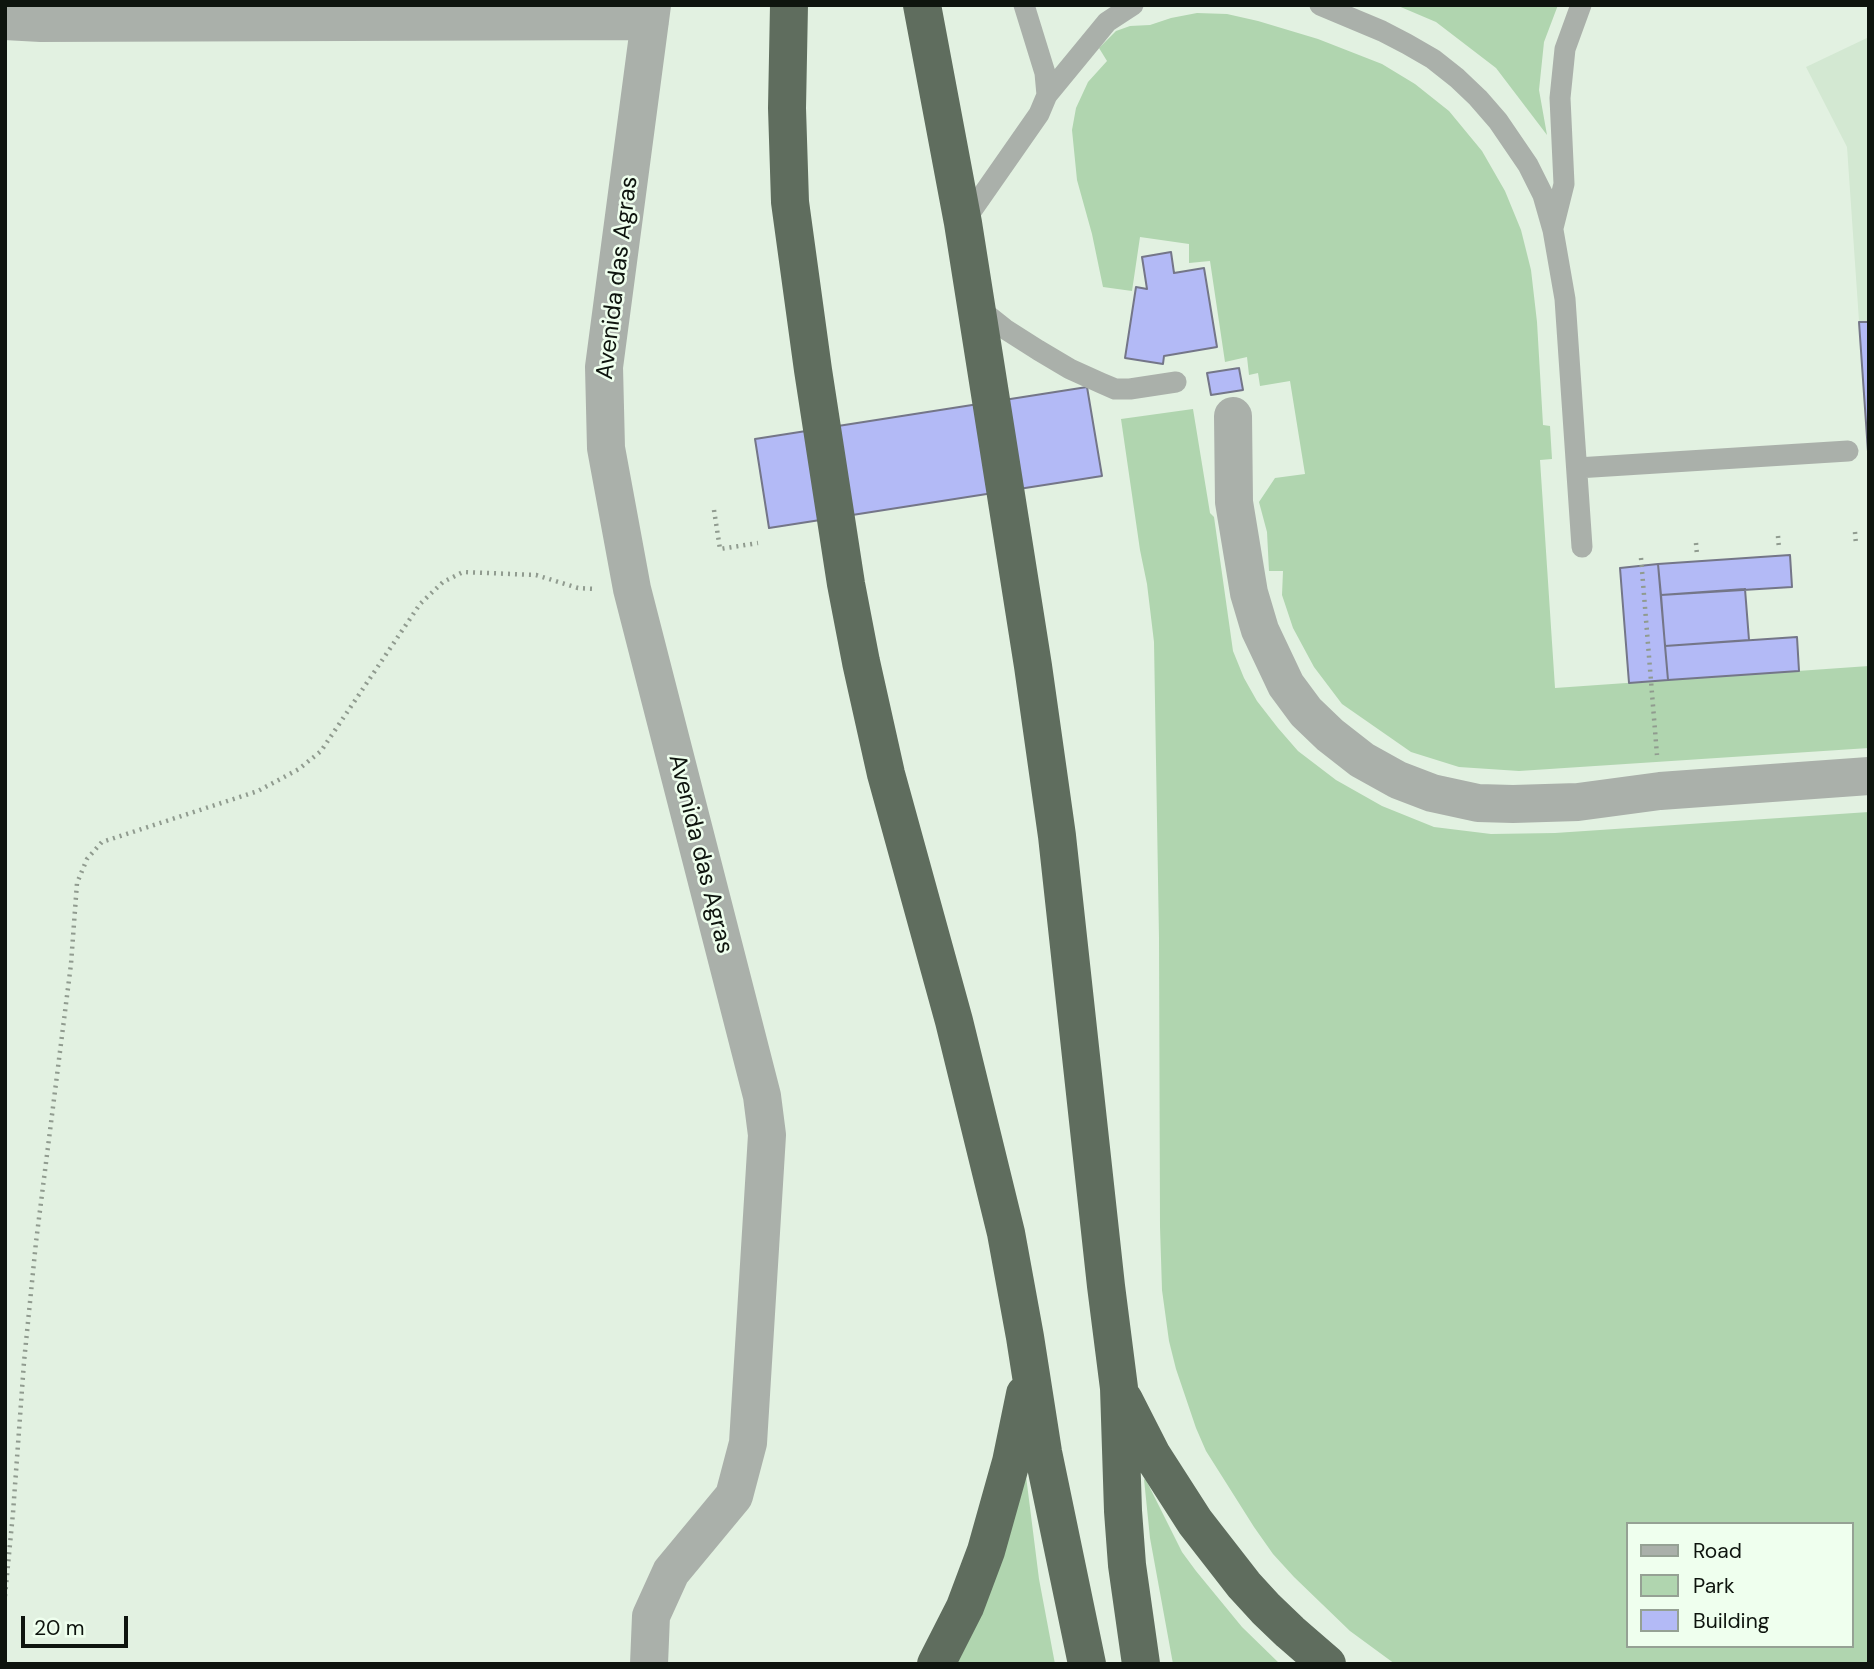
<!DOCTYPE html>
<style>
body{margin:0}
#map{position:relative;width:1874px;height:1669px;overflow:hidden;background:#e2f1e1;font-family:"DM Sans",sans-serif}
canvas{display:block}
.frame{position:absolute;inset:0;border:7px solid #0e140e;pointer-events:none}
.legend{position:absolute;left:1626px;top:1522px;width:228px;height:126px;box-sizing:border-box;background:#efffee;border:2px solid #95a194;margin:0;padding:9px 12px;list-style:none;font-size:21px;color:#0e140e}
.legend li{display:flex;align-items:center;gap:14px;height:35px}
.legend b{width:35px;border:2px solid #95a194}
.scale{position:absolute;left:21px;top:1616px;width:107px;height:32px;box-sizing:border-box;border:4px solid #0e140e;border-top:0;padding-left:9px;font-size:21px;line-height:24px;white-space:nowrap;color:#0e140e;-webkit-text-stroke:5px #efffee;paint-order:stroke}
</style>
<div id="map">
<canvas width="1874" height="1669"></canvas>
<div class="frame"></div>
<ul class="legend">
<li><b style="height:9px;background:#aab0aa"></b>Road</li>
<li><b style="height:19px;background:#b0d5af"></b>Park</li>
<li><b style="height:19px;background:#b3baf6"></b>Building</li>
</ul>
<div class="scale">20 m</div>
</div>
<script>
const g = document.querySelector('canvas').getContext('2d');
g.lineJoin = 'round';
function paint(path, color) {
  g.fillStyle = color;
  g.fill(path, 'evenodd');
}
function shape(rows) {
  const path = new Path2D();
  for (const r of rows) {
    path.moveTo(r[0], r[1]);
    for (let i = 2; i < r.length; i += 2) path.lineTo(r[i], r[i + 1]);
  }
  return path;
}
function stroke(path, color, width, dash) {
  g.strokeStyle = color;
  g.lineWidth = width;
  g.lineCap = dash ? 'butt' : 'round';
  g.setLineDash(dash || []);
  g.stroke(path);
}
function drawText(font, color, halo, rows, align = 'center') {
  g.font = font + ' "DM Sans",sans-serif';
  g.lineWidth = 5;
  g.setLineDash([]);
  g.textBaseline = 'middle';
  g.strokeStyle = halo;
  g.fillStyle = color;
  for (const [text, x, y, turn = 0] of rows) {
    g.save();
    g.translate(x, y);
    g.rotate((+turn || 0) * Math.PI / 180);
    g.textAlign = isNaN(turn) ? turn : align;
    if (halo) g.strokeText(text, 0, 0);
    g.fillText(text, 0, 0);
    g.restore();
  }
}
paint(shape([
 [1869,37,1869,466,1847,147,1806,67]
]), '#d3e8d2');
paint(shape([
 [1396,5,1558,5,1544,42,1539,90,1547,135,1496,68,1436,22],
 [1197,13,1227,14,1258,21,1318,39,1382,64,1415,84,1449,111,1482,151,1505,191,1521,230,1531,270,1537,322,1543,425,1550,426,1552,459,1540,460,1555,688,1869,666,1869,748,1519,771,1459,767,1411,752,1342,704,1314,667,1293,628,1282,595,1283,571,1269,571,1267,532,1259,502,1275,478,1305,474,1290,381,1260,386,1258,373,1249,375,1247,357,1225,362,1210,261,1189,263,1189,244,1140,237,1132,291,1103,287,1092,234,1077,180,1072,130,1076,108,1088,82,1107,61,1099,48,1116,31,1130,26,1150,25,1171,18],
 [1193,409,1210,513,1214,517,1233,651,1244,678,1257,701,1278,728,1298,751,1336,780,1382,806,1434,827,1491,834,1555,833,1869,812,1869,1664,1395,1664,1350,1631,1294,1577,1273,1554,1254,1527,1206,1451,1196,1428,1176,1369,1169,1341,1162,1290,1160,1227,1159,938,1154,642,1147,584,1140,550,1121,419],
 [1627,1524,1851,1524,1851,1646,1627,1646],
 [1026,1476,1039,1579,1055,1664,954,1664],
 [1144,1479,1146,1480,1182,1552,1196,1571,1242,1627,1280,1664,1173,1664,1150,1538]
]), '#b0d5af');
const building = shape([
 [1171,252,1174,273,1204,268,1217,347,1164,356,1163,364,1125,358,1136,287,1147,289,1142,257,1171,252],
 [1859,322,1869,322,1869,466,1859,322],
 [1239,368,1243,390,1211,395,1207,373,1239,368],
 [1087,387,1102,476,769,528,755,439,1087,387],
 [1790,555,1792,587,1661,595,1658,564,1790,555],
 [1658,564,1668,680,1629,683,1620,568,1658,564],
 [1745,589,1749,640,1665,646,1661,595,1745,589],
 [1797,637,1799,671,1668,680,1665,646,1797,637]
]);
paint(building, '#b3baf6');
stroke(building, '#747688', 2);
stroke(shape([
 [714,510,720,549,758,543],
 [1855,532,1856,545],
 [1778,536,1779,549],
 [1696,543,1697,555],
 [1641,558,1657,755],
 [5,1596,13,1513,24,1362,36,1242,71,964,77,883,87,859,102,842,258,791,299,769,321,751,420,604,443,582,463,572,536,575,578,588,596,589]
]), '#909b8f', 4.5, [2, 5]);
stroke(shape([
 [1320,5,1382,31,1407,44,1433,59,1457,78,1478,98,1498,121,1528,165,1543,195,1553,230,1565,299,1582,547],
 [1047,95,1107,22,1133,5],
 [963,223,1039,114,1047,95,1045,73,1024,5],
 [1553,228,1564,184,1560,98,1565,49,1581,5],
 [976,306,1005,329,1038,350,1070,369,1101,383,1115,389,1130,389,1176,382],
 [1577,468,1848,451]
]), '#aab0aa', 21);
stroke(shape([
 [5,21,41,23,650,21],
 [1233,416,1234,502,1249,593,1260,630,1286,685,1306,712,1330,735,1362,760,1398,780,1432,793,1478,803,1513,804,1578,802,1660,791,1869,776],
 [649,1664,651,1616,671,1572,734,1496,748,1443,767,1135,762,1096,632,589,606,448,604,367,652,5]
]), '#aab0aa', 38);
stroke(shape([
 [789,5,787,108,790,202,813,370,846,584,861,662,886,774,954,1021,1006,1233,1025,1337,1043,1452,1087,1664],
 [922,5,963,223,1033,666,1057,836,1106,1286,1119,1388,1123,1511,1127,1565,1141,1664],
 [1124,1400,1152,1455,1195,1522,1244,1585,1266,1609,1290,1632,1327,1664],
 [936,1664,965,1607,986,1551,1011,1462,1025,1394]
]), '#5f6d5e', 38);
drawText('24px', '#0e140e', '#efffee', [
 ["Avenida das Agras",618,278,-83],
 ["Avenida das Agras",700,854,76]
]);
</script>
